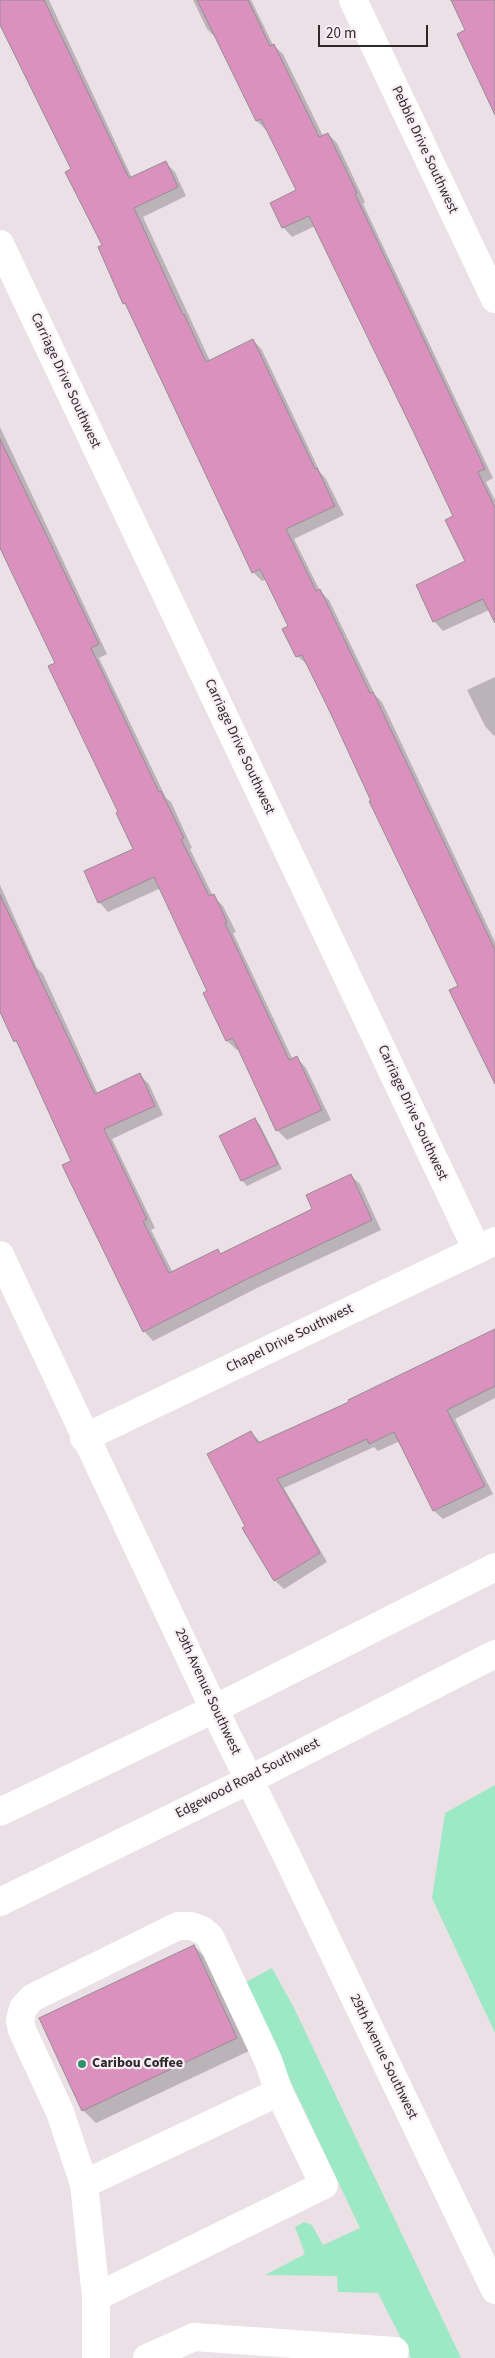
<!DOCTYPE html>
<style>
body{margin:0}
#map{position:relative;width:495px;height:2358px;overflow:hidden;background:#ebe0e6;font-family:"Source Sans 3",sans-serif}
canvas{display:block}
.scale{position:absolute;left:318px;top:25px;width:110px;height:22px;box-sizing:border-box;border:2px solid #2d292b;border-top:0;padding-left:6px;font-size:15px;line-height:18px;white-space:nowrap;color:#2d292b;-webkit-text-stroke:4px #f8edf3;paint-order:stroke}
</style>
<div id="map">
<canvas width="495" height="2358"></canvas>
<div class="scale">20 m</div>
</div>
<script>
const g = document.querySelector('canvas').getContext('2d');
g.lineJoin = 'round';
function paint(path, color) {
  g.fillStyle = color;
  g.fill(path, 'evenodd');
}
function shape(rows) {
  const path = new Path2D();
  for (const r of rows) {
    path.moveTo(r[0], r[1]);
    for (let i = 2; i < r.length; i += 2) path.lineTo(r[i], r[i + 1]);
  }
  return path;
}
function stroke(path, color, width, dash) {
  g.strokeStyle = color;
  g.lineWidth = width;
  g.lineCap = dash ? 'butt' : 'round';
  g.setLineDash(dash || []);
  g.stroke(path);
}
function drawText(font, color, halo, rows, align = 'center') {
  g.font = font + ' "Source Sans 3",sans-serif';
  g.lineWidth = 4.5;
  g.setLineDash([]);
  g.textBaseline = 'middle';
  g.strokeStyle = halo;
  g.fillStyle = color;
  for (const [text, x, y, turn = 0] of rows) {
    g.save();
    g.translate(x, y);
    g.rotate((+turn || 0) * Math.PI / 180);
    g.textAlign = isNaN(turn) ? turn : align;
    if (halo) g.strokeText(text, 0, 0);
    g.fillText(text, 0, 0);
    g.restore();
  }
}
paint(shape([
 [495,1785,495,2033,432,1898,445,1813],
 [272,1968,294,2008,461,2358,411,2358,378,2293,338,2292,337,2276,265,2275,305,2254,295,2227,304,2222,312,2225,323,2245,360,2228,244,1983]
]), '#9de9c5');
paint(shape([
 [0,0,49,0,132,178,165,162,175,172,186,196,143,217,210,361,253,340,262,350,320,472,326,479,344,515,294,539,320,591,329,600,375,695,382,702,495,942,495,1082,459,987,308,665,297,656,290,627,267,579,262,581,253,572,129,307,124,303,104,245,72,170,0,20],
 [193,0,251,0,273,45,283,54,323,136,328,134,337,143,365,202,363,204,493,478,486,482,495,500,495,622,489,610,443,631,434,621,467,562,454,517,315,226,292,237,283,227,298,191,268,129,266,130,257,121,216,38,207,29],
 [0,427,107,654,99,658,166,798,171,802,192,848,190,849,213,896,223,906,236,932,233,933,293,1060,297,1058,306,1068,331,1120,287,1140,277,1130,240,1049,237,1050,227,1041,205,994,209,992,161,888,108,912,99,902,135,850,57,663,0,546],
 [495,677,495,735,494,736,485,726,467,690],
 [0,885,37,968,43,974,98,1094,140,1075,149,1084,163,1115,112,1139,155,1228,151,1230,173,1273,218,1251,221,1254,314,1209,350,1175,360,1184,381,1230,259,1287,153,1341,144,1331,73,1162,20,1046,15,1041,0,1009],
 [255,1120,260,1125,282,1169,247,1186,242,1180],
 [495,1333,495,1398,455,1419,493,1494,443,1519,434,1511,400,1441,378,1451,374,1447,284,1488,327,1562,284,1589,275,1581,244,1529,246,1527,251,1432,261,1443],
 [194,1946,207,1959,249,2051,96,2123,83,2110]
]), '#0003');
const building = shape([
 [0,0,44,0,129,178,166,161,178,187,134,208,183,315,184,314,206,362,253,339,315,469,317,468,335,506,286,529,316,591,320,589,370,693,373,692,495,950,495,1084,449,990,458,986,369,801,371,801,330,712,302,655,296,657,282,629,288,626,260,569,252,573,125,303,123,304,98,247,102,245,65,172,71,169,0,25,0,0],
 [197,0,248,0,270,46,274,44,319,137,328,133,357,193,355,194,485,469,478,472,495,508,495,623,483,599,433,622,416,585,465,561,445,520,453,516,414,433,309,216,282,228,270,203,296,190,261,119,256,121,197,0],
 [451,0,495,0,495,115,457,34,465,30,451,0],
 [0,439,99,644,91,648,159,792,161,791,184,838,181,839,209,896,214,894,227,922,225,923,289,1060,297,1056,322,1110,276,1131,233,1038,226,1041,203,993,207,991,154,877,98,903,84,871,133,849,116,813,118,812,48,666,55,663,0,548,0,439],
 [0,895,95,1094,140,1073,155,1106,104,1129,147,1219,143,1221,169,1273,218,1249,220,1254,312,1209,306,1195,351,1174,372,1220,249,1278,143,1332,62,1165,71,1161,16,1040,14,1042,0,1012,0,895],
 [255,1118,278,1164,241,1181,219,1136,255,1118],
 [495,1329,495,1386,447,1410,485,1486,433,1511,394,1432,369,1444,367,1439,277,1479,320,1553,274,1581,242,1528,245,1526,207,1454,251,1431,258,1443,349,1402,348,1400,495,1329],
 [194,1945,237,2038,82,2111,39,2018,194,1945]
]);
paint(building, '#da91be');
stroke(building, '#968c92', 1);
stroke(shape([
 [353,0,495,299],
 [0,244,477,1250],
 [0,1255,214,1709,285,1852,495,2290],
 [84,1438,495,1241],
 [84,2184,60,2112,22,2030,20,2021,23,2008,32,1998,178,1926,191,1926,202,1930,210,1937,268,2060,279,2092],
 [96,2297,324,2185,279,2092,84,2184,96,2297,96,2358],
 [147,2358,194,2337,395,2351]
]), '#fff', 28);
stroke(shape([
 [0,1812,214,1709,495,1567],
 [0,1902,249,1780,495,1654]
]), '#fff', 28);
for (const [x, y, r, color] of [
 [82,2064,5,"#30916b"]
]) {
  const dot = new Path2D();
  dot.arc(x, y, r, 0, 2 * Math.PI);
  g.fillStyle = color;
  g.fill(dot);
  stroke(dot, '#f8edf3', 2);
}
drawText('14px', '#2d292b', '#f8edf3', [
 ["Pebble Drive Southwest",424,150,65],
 ["Carriage Drive Southwest",65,381,65],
 ["Carriage Drive Southwest",239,747,65],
 ["Carriage Drive Southwest",412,1113,65],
 ["Chapel Drive Southwest",290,1339,-26],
 ["29th Avenue Southwest",207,1692,65],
 ["Edgewood Road Southwest",248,1779,-27],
 ["29th Avenue Southwest",383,2057,64]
]);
drawText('bold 14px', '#2d292b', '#f8edf3', [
 ["Caribou Coffee",92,2064]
], 'left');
</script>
